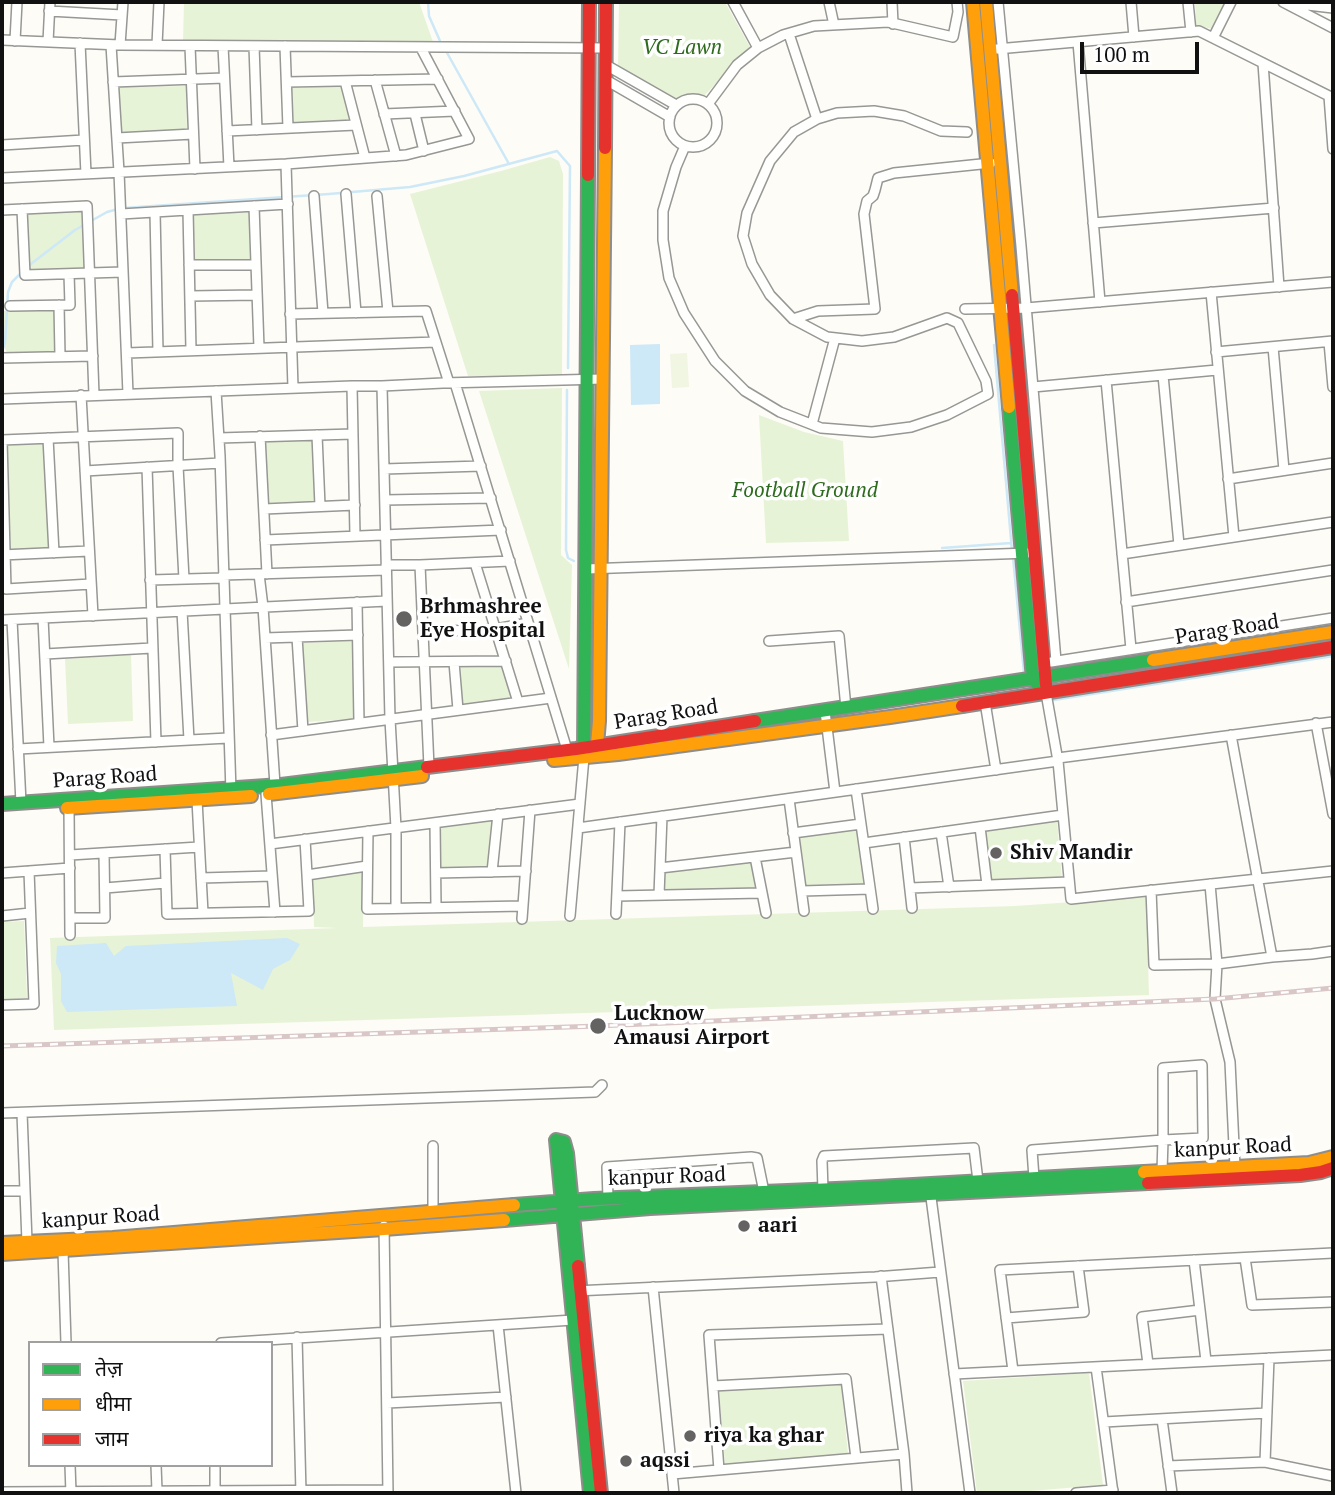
<!DOCTYPE html>
<meta charset="utf-8">
<style>
body{margin:0}
#map{position:relative;width:1335px;height:1495px;overflow:hidden;background:#fdfcf7;font-family:"PT Serif","Noto Sans Devanagari",serif}
canvas{display:block}
.frame{position:absolute;inset:0;border:4px solid #111;pointer-events:none}
.legend{position:absolute;left:28px;top:1341px;width:245px;height:126px;box-sizing:border-box;background:#fff;border:2px solid #a0a0a0;margin:0;padding:9px 12px;list-style:none;font-size:21px;color:#111}
.legend li{display:flex;align-items:center;gap:14px;height:35px}
.legend b{width:35px;border:2px solid #a0a0a0}
.scale{position:absolute;left:1080px;top:42px;width:119px;height:32px;box-sizing:border-box;border:4px solid #111;border-top:0;padding-left:9px;font-size:21px;line-height:24px;white-space:nowrap;color:#111;-webkit-text-stroke:5px #fff;paint-order:stroke}
</style>
<div id="map">
<canvas width="1335" height="1495"></canvas>
<div class="frame"></div>
<ul class="legend">
<li><b style="height:9px;background:#30b455"></b>तेज़</li>
<li><b style="height:9px;background:#ff9f0a"></b>धीमा</li>
<li><b style="height:9px;background:#e5322d"></b>जाम</li>
</ul>
<div class="scale">100 m</div>
</div>
<script>
const g = document.querySelector('canvas').getContext('2d');
g.lineJoin = 'round';
function paint(path, color) {
  g.fillStyle = color;
  g.fill(path, 'evenodd');
}
function shape(rows) {
  const path = new Path2D();
  for (const r of rows) {
    if (r.length === 3) {
      path.moveTo(r[0] + r[2], r[1]);
      path.arc(r[0], r[1], r[2], 0, 2 * Math.PI);
      continue;
    }
    path.moveTo(r[0], r[1]);
    for (let i = 2; i < r.length; i += 2) path.lineTo(r[i], r[i + 1]);
  }
  return path;
}
function stroke(path, color, width, dash) {
  g.strokeStyle = color;
  g.lineWidth = width;
  g.lineCap = dash ? 'butt' : 'round';
  g.setLineDash(dash || []);
  g.stroke(path);
}
function drawText(font, color, halo, rows, align = 'center') {
  g.font = font + ' "PT Serif",serif';
  g.lineWidth = 7;
  g.setLineDash([]);
  g.textBaseline = 'middle';
  g.strokeStyle = halo;
  g.fillStyle = color;
  for (const [text, x, y, turn = 0] of rows) {
    g.save();
    g.translate(x, y);
    g.rotate((+turn || 0) * Math.PI / 180);
    g.textAlign = isNaN(turn) ? turn : align;
    if (halo) g.strokeText(text, 0, 0);
    g.fillText(text, 0, 0);
    g.restore();
  }
}
paint(shape([
 [184,2,419,2,433,42,183,41],
 [619,2,725,2,750,47,704,96,687,95,676,99,618,66],
 [1195,2,1226,2,1212,29,1196,25],
 [186,86,187,130,121,133,118,87],
 [342,86,351,122,293,122,292,88],
 [550,157,559,161,563,174,562,376,468,376,410,194,501,171],
 [82,210,84,268,29,271,26,213],
 [249,212,251,260,193,263,191,215],
 [57,308,59,353,8,355,2,342,2,311],
 [562,388,561,555,572,565,569,669,479,391],
 [759,415,804,432,843,441,849,541,766,543],
 [317,440,319,504,266,505,265,441],
 [45,443,51,548,11,551,5,446],
 [353,641,354,719,307,722,302,643],
 [131,655,133,721,68,724,65,659],
 [503,665,513,698,462,704,461,666],
 [1057,819,1062,879,990,882,984,829],
 [494,820,490,868,440,869,439,827],
 [858,829,866,884,806,886,800,837],
 [751,861,755,888,663,890,664,872],
 [364,871,363,927,1015,906,1146,897,1149,995,54,1030,50,938,337,928,314,927,313,879],
 [24,921,27,998,2,1000,2,922],
 [1089,1373,1103,1485,1007,1493,977,1493,963,1381],
 [841,1383,848,1454,725,1466,719,1390]
]), '#e7f3d7');
paint(shape([
 [687,353,689,387,672,388,670,354]
]), '#f0f6e1');
paint(shape([
 [660,344,660,404,631,405,630,345],
 [287,938,300,944,290,960,273,969,263,990,231,973,237,1006,67,1012,61,1001,61,974,56,963,57,946,106,943,114,956,126,946]
]), '#cde8f7');
stroke(shape([
 [428,2,429,16,440,41],
 [446,51,509,164],
 [124,208,329,194,410,187,464,176,557,151,570,166,568,368],
 [27,267,75,230,107,212,118,209],
 [994,345,1012,551],
 [2,351,5,343,8,292,12,282,22,272],
 [567,390,566,550,568,558,574,561],
 [942,548,1011,543],
 [1013,557,1024,673],
 [1054,700,1333,656]
]), '#cde8f7', 2.5);
const street = shape([
 [733,2,758,48],
 [829,2,834,25],
 [892,2,893,24],
 [998,2,1021,246,1056,661],
 [1131,2,1134,37],
 [1188,2,1191,32],
 [1283,2,1333,28],
 [1299,4,1333,8],
 [49,11,122,15],
 [789,34,817,119],
 [1213,38,1231,2],
 [2,40,120,45,606,48],
 [15,41,17,2],
 [48,42,50,2],
 [1078,42,1100,302],
 [80,43,86,174],
 [111,45,119,172,128,394],
 [120,45,123,2],
 [157,45,159,2],
 [190,46,195,169],
 [223,46,229,167],
 [254,46,257,130],
 [285,46,288,128],
 [997,49,1199,31,1333,98],
 [1263,63,1279,287],
 [606,65,676,105],
 [375,80,396,156],
 [606,80,670,117],
 [345,81,365,158],
 [113,82,224,78],
 [287,82,438,79],
 [1329,96,1333,149],
 [693,123,24],
 [708,104,737,65,758,48,783,35,814,26,888,22,953,37,958,12,957,2],
 [384,114,455,111],
 [415,114,424,151],
 [227,131,356,125],
 [117,138,193,134],
 [2,145,84,140],
 [685,146,676,167,663,211,663,240,669,278,684,313,715,361,745,391,780,412,821,428,872,432,911,427,947,415,988,394,986,381,958,323,947,318,894,337,862,341,827,337,793,319,770,295,752,264,743,236,747,213,770,161,794,132,817,119,837,113,874,111,904,116,941,131,967,132],
 [286,164,293,388],
 [2,178,286,164,406,155,469,139,421,48],
 [346,194,356,313],
 [314,196,323,313],
 [377,196,388,312],
 [254,206,259,348],
 [22,209,25,275,123,272],
 [2,210,87,206,94,395],
 [188,210,191,350],
 [155,212,158,352],
 [121,214,288,204],
 [1093,223,1274,208],
 [189,265,256,265],
 [1211,292,1234,537],
 [190,296,257,295],
 [59,305,60,356],
 [10,306,70,305,69,274],
 [965,309,1026,308,1333,282],
 [290,314,426,311,449,383],
 [793,319,818,311,875,309,864,214,867,201,873,196,875,190,878,178,894,173,991,163],
 [1329,342,1333,387],
 [1273,347,1284,470],
 [1216,352,1333,341],
 [127,353,436,342],
 [2,358,93,356],
 [1163,375,1179,545],
 [1106,380,1131,649],
 [455,383,568,753],
 [352,386,355,536],
 [382,386,390,719,396,828,396,908],
 [1033,387,1217,370],
 [216,391,220,456,231,792],
 [81,395,93,616],
 [2,399,352,386,382,386,443,383,603,379],
 [812,424,835,338],
 [317,435,320,506],
 [260,436,267,574],
 [48,438,54,553],
 [219,438,353,434],
 [147,467,156,742],
 [384,469,481,466],
 [85,471,220,463],
 [1228,479,1333,463],
 [385,500,491,498],
 [264,509,355,505],
 [265,540,501,530],
 [1122,554,1333,522],
 [2,555,89,551],
 [475,563,518,702],
 [386,565,420,565,510,561],
 [420,565,429,767],
 [586,569,1028,553],
 [259,574,263,607,275,785],
 [223,575,386,570],
 [150,580,223,578],
 [91,584,6,589,2,440,178,433,178,466,184,579],
 [357,602,359,723],
 [1126,602,1333,570],
 [182,611,189,740],
 [43,618,49,747],
 [2,620,387,601],
 [12,620,21,803],
 [424,632,496,629,528,623],
 [297,637,303,731],
 [265,638,358,635],
 [769,641,839,636,846,708],
 [45,654,152,648],
 [389,662,506,661],
 [454,662,458,710],
 [1051,662,1333,618],
 [1046,693,1058,761,1071,899,1333,871],
 [985,702,996,770],
 [825,711,835,792],
 [1316,723,1333,814],
 [271,735,551,698],
 [1231,735,1272,957],
 [18,749,228,738],
 [1058,758,1333,722],
 [856,789,873,909],
 [266,794,275,912],
 [789,799,804,911],
 [197,800,203,913],
 [69,808,70,935],
 [435,823,436,907],
 [980,827,987,885],
 [578,828,1058,761],
 [368,831,367,909,523,906],
 [941,832,949,887],
 [793,833,861,824],
 [904,837,912,908],
 [864,843,1063,815],
 [270,844,580,804],
 [165,849,167,914,309,911,305,839],
 [70,855,199,847],
 [755,857,766,913],
 [660,868,796,852],
 [492,872,498,814],
 [2,873,70,868],
 [436,873,526,871],
 [307,875,367,866],
 [201,878,272,876],
 [1210,884,1217,964,1215,999,1230,1062,1235,1167],
 [105,888,166,883],
 [910,888,1069,882],
 [1151,890,1154,965,1217,964,1272,957,1312,954,1333,951],
 [802,891,870,889],
 [659,895,662,816],
 [617,896,761,893],
 [616,914,620,822],
 [2,916,30,913],
 [570,916,584,757],
 [70,918,105,918,104,853],
 [522,919,530,810],
 [2,1005,34,1004,29,871],
 [2,1113,595,1092,602,1085],
 [22,1113,27,1242],
 [433,1146,433,1212],
 [1034,1178,1032,1150,1163,1140,1203,1138,1202,1065,1163,1068,1163,1140,1162,1171],
 [823,1190,822,1161,824,1156,974,1148,978,1181],
 [930,1190,970,1493],
 [2,1191,25,1191],
 [608,1199,607,1167,751,1157,757,1158,764,1192],
 [384,1226,388,1493],
 [63,1251,66,1343],
 [1245,1258,1252,1305,1333,1302],
 [1194,1260,1200,1310],
 [881,1276,904,1454,907,1493],
 [653,1287,674,1493],
 [575,1291,875,1277,940,1272],
 [1006,1318,1084,1312,1078,1266],
 [498,1325,516,1493],
 [297,1337,301,1493],
 [221,1343,573,1320],
 [1148,1364,1142,1317,1200,1310,1206,1361],
 [1096,1367,1113,1493],
 [1013,1371,1000,1270,1333,1253],
 [954,1374,1333,1355],
 [713,1386,846,1379,856,1458],
 [387,1403,506,1397],
 [1162,1419,1172,1493],
 [1104,1422,1267,1413],
 [1265,1462,1269,1358],
 [70,1465,71,1493],
 [156,1465,157,1491],
 [215,1465,215,1493],
 [1168,1466,1265,1462,1333,1476],
 [719,1470,709,1335,888,1329],
 [672,1474,904,1454],
 [2,1492,388,1490],
 [1076,1493,1113,1490]
]);
const fast = shape([
 [1009,407,1033,679,1038,685],
 [755,721,1153,660],
 [584,753,588,175],
 [2,804,281,785,427,767],
 [514,1205,594,1199,860,1188,1144,1172],
 [504,1220,650,1208,1148,1183],
 [578,1266,567,1153,564,1142,556,1140,590,1493]
]);
const slow = shape([
 [973,2,1009,407],
 [986,2,1012,295],
 [1153,660,1333,632],
 [593,749,597,745,599,721,605,148],
 [554,760,618,754,890,717,962,706],
 [269,794,422,776],
 [67,808,251,796],
 [1144,1172,1309,1163,1333,1157],
 [2,1243,113,1238,514,1205],
 [2,1254,384,1229,504,1220]
]);
const jam = shape([
 [605,148,606,2],
 [588,175,589,2],
 [1012,295,1046,685],
 [962,706,1333,647],
 [427,767,576,749,755,721],
 [1148,1183,1300,1175,1321,1172,1333,1168],
 [578,1266,601,1493]
]);
stroke(street, '#979795', 12);
stroke(fast, '#8e8d8b', 16);
stroke(slow, '#8e8d8b', 16);
stroke(jam, '#8e8d8b', 16);
stroke(street, '#fffffe', 9);
stroke(fast, '#30b455', 12);
stroke(slow, '#ff9f0a', 12);
stroke(jam, '#e5322d', 12);
const rail = shape([
 [2,1046,598,1026,1215,999,1333,988]
]);
stroke(rail, '#d9c6c7', 5);
stroke(rail, '#fff', 2.5, [8]);
for (const [x, y, r, color] of [
 [404,619,9,"#646362"],
 [996,853,7,"#646362"],
 [598,1026,9,"#646362"],
 [744,1226,7,"#646362"],
 [690,1436,7,"#646362"],
 [626,1461,7,"#646362"]
]) {
  const dot = new Path2D();
  dot.arc(x, y, r, 0, 2 * Math.PI);
  g.fillStyle = color;
  g.fill(dot);
  stroke(dot, '#fff', 2.5);
}
drawText('italic 21px', '#2f6b1f', '#fff', [
 ["VC Lawn",682,48],
 ["Football Ground",805,491]
]);
drawText('bold 21px', '#111', '#fff', [
 ["Brhmashree",420,607],
 ["Eye Hospital",420,631],
 ["Shiv Mandir",1010,853],
 ["Lucknow",614,1014],
 ["Amausi Airport",614,1038],
 ["aari",758,1226],
 ["riya ka ghar",704,1436],
 ["aqssi",640,1461]
], 'left');
drawText('21px', '#111', '#fff', [
 ["Parag Road",1227,630,-9],
 ["Parag Road",666,715,-9],
 ["Parag Road",105,778,-4],
 ["kanpur Road",1233,1148,-3],
 ["kanpur Road",667,1177,-2],
 ["kanpur Road",101,1218,-4]
]);
</script>
